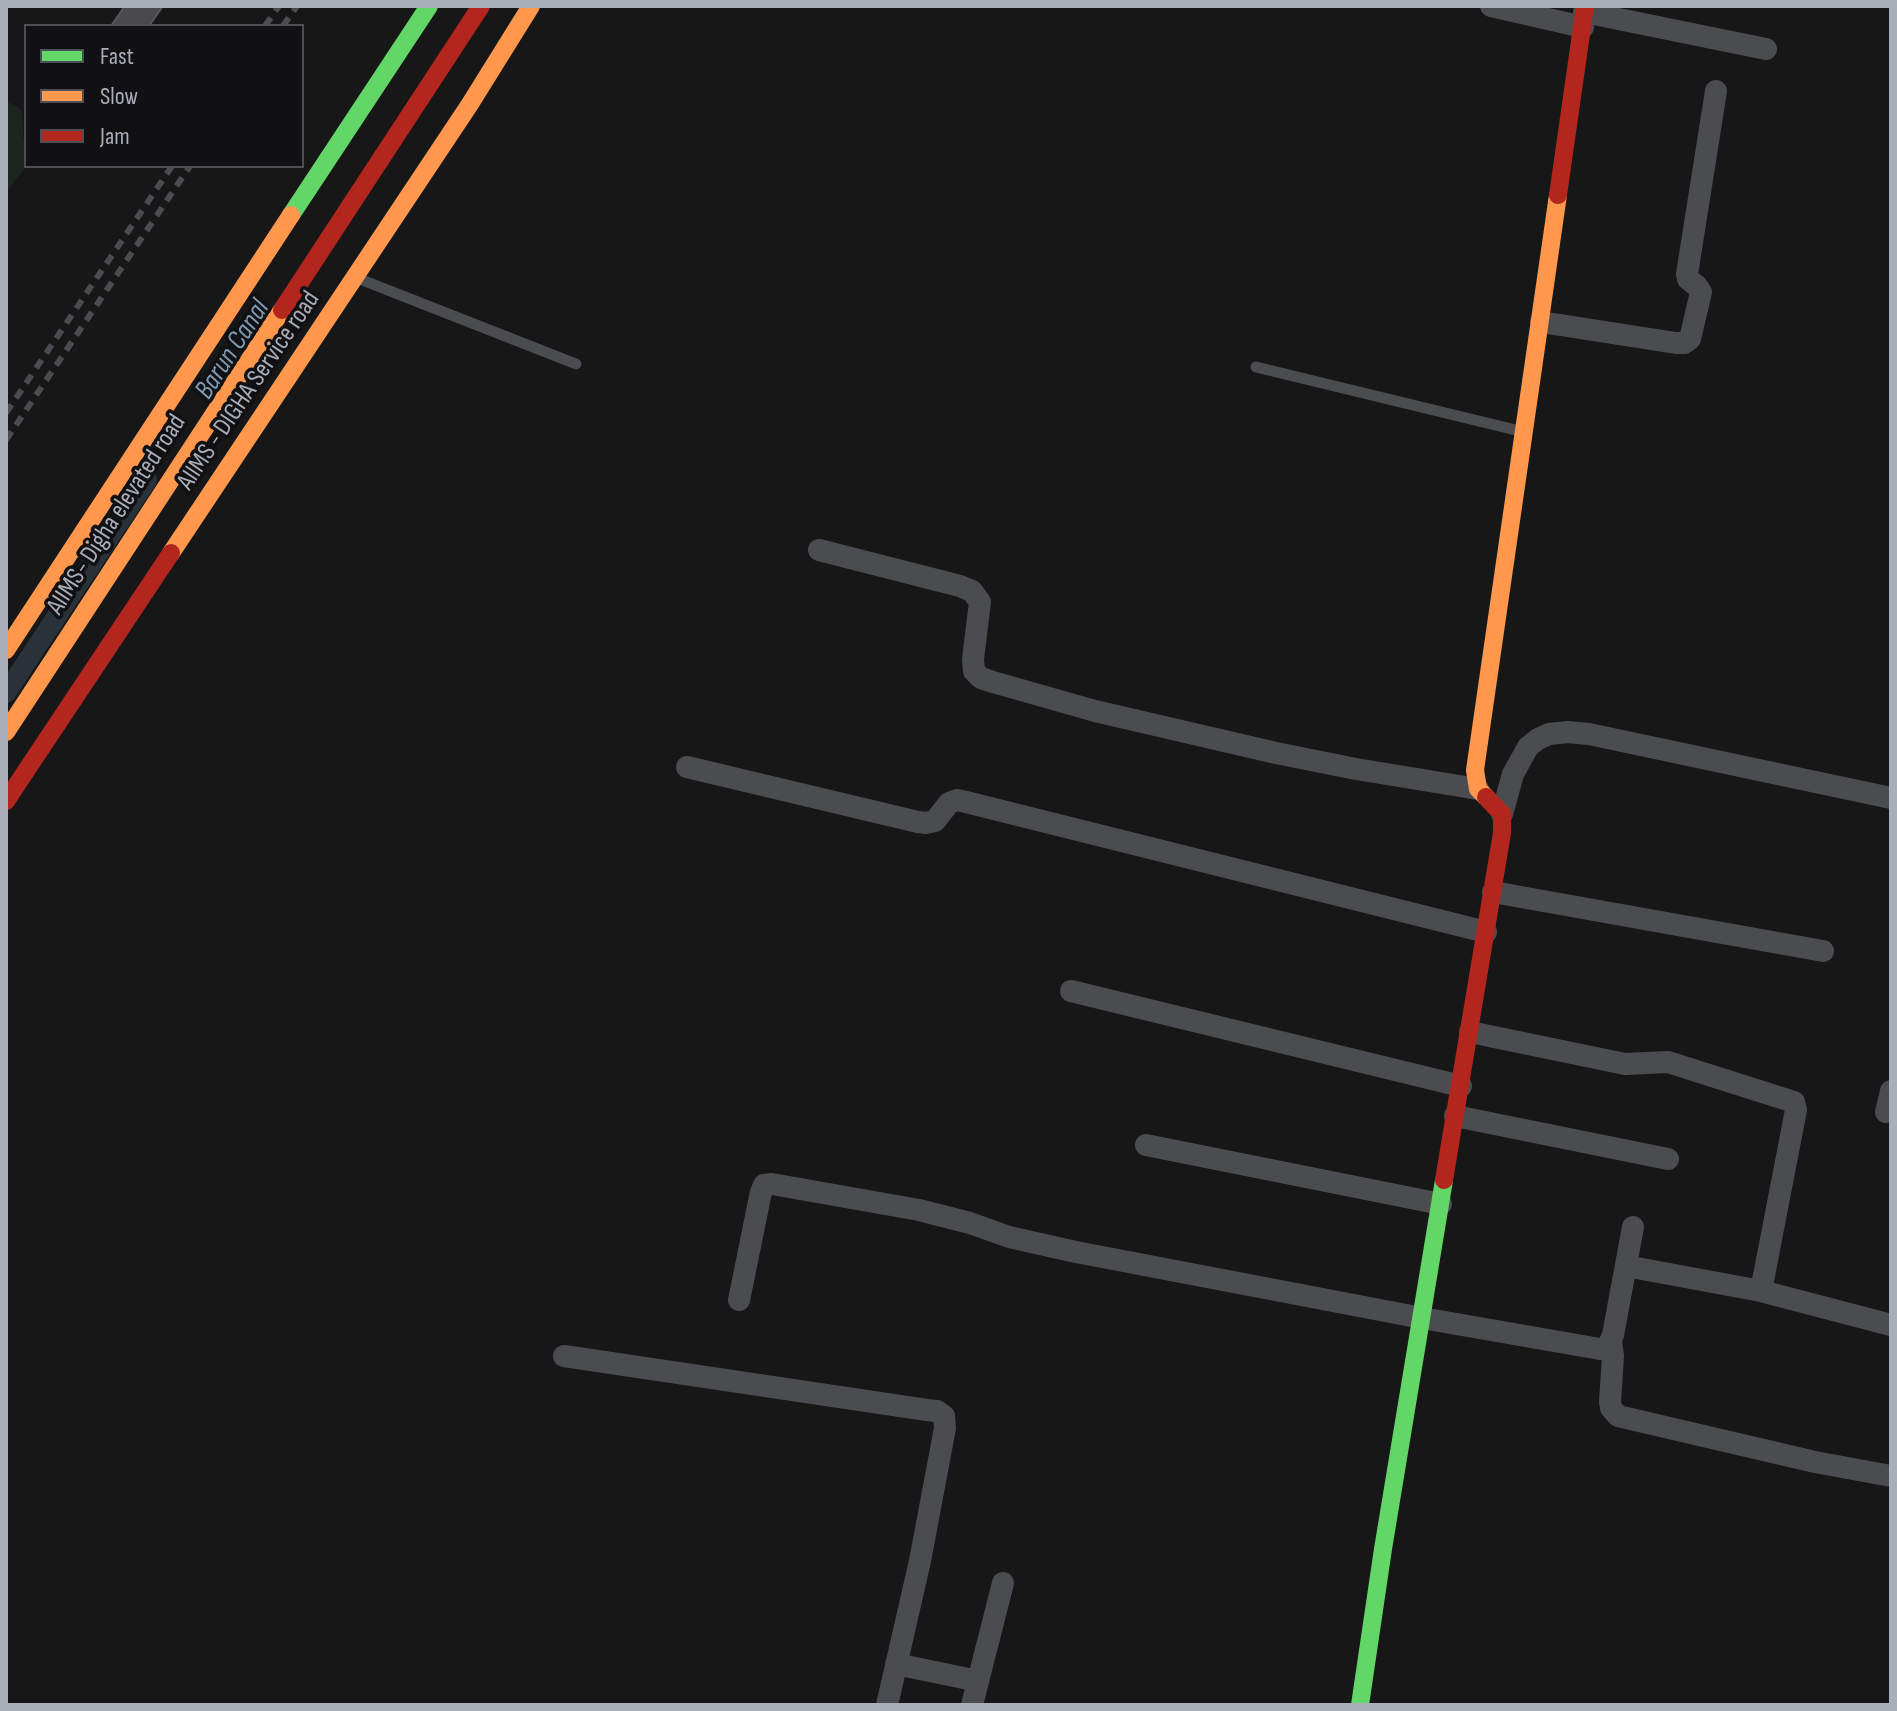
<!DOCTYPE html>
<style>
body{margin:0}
#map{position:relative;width:1897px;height:1711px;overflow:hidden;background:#171717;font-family:"Sofia Sans Condensed",sans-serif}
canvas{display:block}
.frame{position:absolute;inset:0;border:8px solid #a8adb8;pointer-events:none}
.legend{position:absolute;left:24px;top:24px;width:280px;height:144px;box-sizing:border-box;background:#111113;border:2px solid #4d4f55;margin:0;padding:10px 14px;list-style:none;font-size:24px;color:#a8adb8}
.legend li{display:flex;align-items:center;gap:16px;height:40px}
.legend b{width:40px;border:2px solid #4d4f55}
</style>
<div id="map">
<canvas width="1897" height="1711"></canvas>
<div class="frame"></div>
<ul class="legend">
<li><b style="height:10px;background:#63d668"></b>Fast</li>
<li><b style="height:10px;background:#ff974d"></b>Slow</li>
<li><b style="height:10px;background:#b3261e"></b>Jam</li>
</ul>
</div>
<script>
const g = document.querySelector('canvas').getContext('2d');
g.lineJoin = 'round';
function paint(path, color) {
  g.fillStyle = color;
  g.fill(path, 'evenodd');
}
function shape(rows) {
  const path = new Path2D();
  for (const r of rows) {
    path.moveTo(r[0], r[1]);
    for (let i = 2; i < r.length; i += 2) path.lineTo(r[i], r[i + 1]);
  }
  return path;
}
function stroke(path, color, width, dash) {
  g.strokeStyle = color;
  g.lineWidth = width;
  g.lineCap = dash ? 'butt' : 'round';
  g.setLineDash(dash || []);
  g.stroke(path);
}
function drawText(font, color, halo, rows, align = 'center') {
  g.font = font + ' "Sofia Sans Condensed",sans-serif';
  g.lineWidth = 7;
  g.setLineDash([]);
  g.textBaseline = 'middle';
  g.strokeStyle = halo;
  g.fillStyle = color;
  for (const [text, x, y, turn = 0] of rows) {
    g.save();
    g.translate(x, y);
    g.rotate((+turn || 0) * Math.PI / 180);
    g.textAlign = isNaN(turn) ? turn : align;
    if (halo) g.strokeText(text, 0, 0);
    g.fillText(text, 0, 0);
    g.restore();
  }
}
paint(shape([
 [6,101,22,110,23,134,27,166,6,192]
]), '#1d241e');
stroke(shape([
 [6,693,147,480]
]), '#2a3239', 20);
const building = shape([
 [125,6,163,6,149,26,111,26,125,6]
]);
paint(building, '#49494c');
stroke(building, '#58595d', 2);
stroke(shape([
 [357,278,576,364],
 [1256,367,1524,432]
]), '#4b4c50', 11);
stroke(shape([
 [1491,6,1583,27],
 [1584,12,1766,49],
 [1541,322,1676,343,1684,343,1690,339,1701,292,1697,286,1688,279,1687,274,1716,91],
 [819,550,960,586,972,591,980,602,973,659,974,671,981,678,993,682,1095,711,1276,753,1356,769,1478,789],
 [687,767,918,822,926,823,935,821,949,803,957,800,962,801,1486,932],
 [1502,814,1513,774,1528,747,1538,739,1549,734,1568,732,1589,734,1891,798],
 [1493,892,1823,951],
 [1071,991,1461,1086],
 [1470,1032,1625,1064,1668,1062,1794,1102,1796,1110,1761,1291],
 [1886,1112,1891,1091],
 [1455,1116,1668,1159],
 [1146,1145,1441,1204],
 [1626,1266,1761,1291,1891,1325],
 [739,1300,761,1192,764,1185,772,1184,919,1210,970,1223,1009,1237,1076,1252,1422,1318,1600,1349,1608,1346,1613,1335,1633,1227],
 [1611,1341,1613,1356,1610,1402,1611,1408,1618,1416,1815,1462,1891,1476],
 [564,1356,927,1410,937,1411,944,1416,945,1428,920,1561,887,1705],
 [896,1664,978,1681],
 [972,1705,1003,1583]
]), '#4b4c50', 22);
stroke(shape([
 [291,215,429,6],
 [1360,1705,1383,1549,1444,1180]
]), '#63d668', 18);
stroke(shape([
 [171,553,470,104,531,6],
 [6,650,291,215],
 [6,732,282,310],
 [1486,797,1478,789,1475,770,1558,195]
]), '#ff974d', 18);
stroke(shape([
 [1558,195,1585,6],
 [282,310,481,6],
 [6,801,171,553],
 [1444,1180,1502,833,1502,814,1486,797]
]), '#b3261e', 18);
stroke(shape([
 [265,26,279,6],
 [283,26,297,6],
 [6,413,172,166],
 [6,440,190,166]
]), '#4b4c4f', 6, [10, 8]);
drawText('26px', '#a8adb8', '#111113', [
 ["AIIMS - DIGHA Service road",249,391,-56],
 ["AIIMS- Digha elevated road",117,515,-57]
]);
drawText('italic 28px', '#7f9bb3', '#111113', [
 ["Barun Canal",233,350,-57]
]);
</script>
